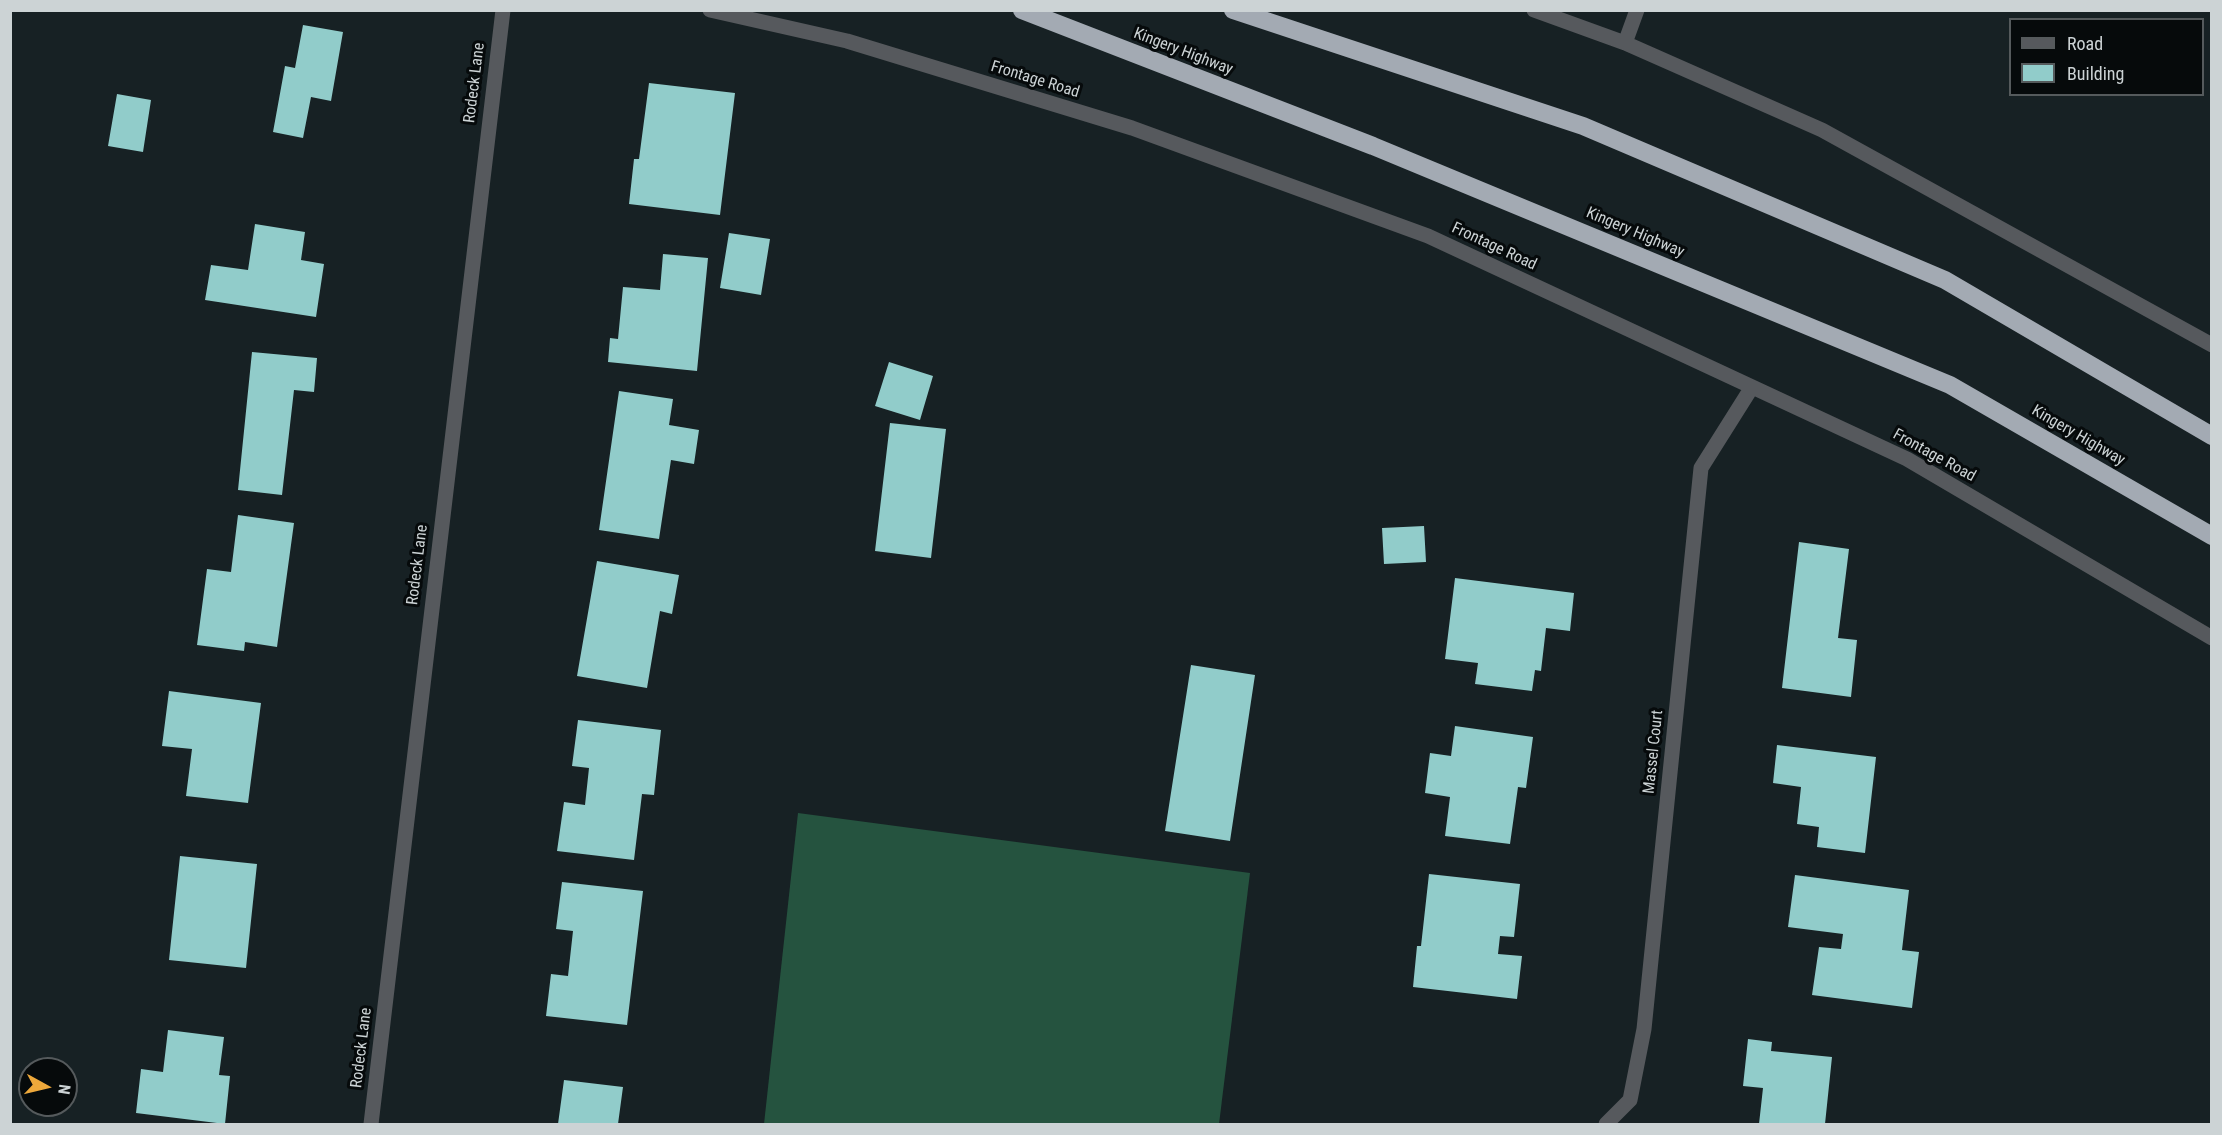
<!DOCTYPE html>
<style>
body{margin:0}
#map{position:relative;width:2222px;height:1135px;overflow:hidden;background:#172124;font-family:"Roboto Condensed",sans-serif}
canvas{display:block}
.frame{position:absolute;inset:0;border:12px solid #ccd3d5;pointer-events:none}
.legend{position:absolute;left:2009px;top:18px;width:195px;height:78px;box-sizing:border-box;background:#060a0b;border:2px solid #555a5c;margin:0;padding:8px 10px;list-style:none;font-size:18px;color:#ccd3d5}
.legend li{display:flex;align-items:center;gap:12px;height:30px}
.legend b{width:30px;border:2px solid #555a5c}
.north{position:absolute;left:18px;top:1057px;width:60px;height:60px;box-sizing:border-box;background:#060a0b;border:2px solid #555a5c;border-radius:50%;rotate:98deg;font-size:16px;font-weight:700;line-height:24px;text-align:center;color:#ccd3d5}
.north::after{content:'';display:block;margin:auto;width:21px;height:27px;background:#eda83b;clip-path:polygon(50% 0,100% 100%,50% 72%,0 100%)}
</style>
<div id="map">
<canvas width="2222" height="1135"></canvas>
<div class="frame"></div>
<ul class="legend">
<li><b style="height:8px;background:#56595d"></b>Road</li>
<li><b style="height:16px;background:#91ccca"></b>Building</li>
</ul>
<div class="north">N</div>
</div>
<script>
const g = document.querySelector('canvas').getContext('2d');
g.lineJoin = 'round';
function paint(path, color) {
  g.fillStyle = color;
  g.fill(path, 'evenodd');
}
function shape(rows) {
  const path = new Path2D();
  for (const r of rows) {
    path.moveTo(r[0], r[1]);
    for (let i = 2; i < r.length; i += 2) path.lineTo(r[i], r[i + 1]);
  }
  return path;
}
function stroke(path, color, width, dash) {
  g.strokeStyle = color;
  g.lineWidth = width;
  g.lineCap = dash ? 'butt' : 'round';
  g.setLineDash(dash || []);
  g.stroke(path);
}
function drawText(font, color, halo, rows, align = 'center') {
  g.font = font + ' "Roboto Condensed",sans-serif';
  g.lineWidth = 6;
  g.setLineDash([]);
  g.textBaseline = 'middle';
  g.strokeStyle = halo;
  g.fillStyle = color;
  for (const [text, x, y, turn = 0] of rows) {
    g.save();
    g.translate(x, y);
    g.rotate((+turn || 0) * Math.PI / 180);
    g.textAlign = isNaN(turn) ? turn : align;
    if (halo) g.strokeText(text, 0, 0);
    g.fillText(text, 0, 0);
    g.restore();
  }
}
paint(shape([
 [798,813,1250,873,1219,1124,764,1124]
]), '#25533f');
paint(shape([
 [303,25,343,32,331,101,311,97,303,138,273,132,285,66,295,68],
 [649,83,735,93,720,215,629,204,634,159,639,159],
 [117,94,151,100,143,152,108,146],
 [255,224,305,232,301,260,324,264,316,317,205,300,211,265,248,270],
 [729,233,770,239,761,295,720,288],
 [663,254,708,258,697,371,608,362,610,338,618,339,623,287,660,290],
 [252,352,317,358,314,392,294,390,282,495,238,490],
 [889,362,933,376,920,420,875,406],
 [619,391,673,399,669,425,699,430,694,464,671,460,659,539,599,530],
 [890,423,946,429,931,558,875,551],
 [238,515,294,523,277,647,245,642,244,651,197,645,207,569,231,572],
 [1424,526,1426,562,1384,564,1382,528],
 [1799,542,1849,549,1838,638,1857,640,1851,697,1782,688],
 [597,561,679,575,672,614,660,611,647,688,577,676],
 [1455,578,1574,593,1570,631,1546,628,1541,671,1535,670,1532,691,1475,684,1478,663,1445,659],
 [1191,665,1255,675,1230,841,1165,831],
 [169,691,261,703,248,803,186,796,192,749,162,746],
 [578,720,661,730,654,795,642,794,634,860,557,851,564,802,585,805,589,768,572,766],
 [1455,726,1533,737,1526,788,1518,787,1510,844,1445,836,1450,797,1425,793,1430,753,1451,756],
 [1777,745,1876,757,1865,853,1817,847,1819,827,1797,824,1801,787,1773,783],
 [180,856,257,864,246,968,169,960],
 [1429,874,1520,884,1514,937,1500,936,1498,954,1522,956,1517,999,1413,987,1417,946,1421,946],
 [1795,875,1909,890,1902,950,1919,952,1912,1008,1812,995,1819,947,1841,949,1843,934,1788,927],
 [562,882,643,891,627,1025,546,1016,551,974,568,976,573,931,556,929],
 [168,1030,224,1037,219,1075,230,1076,225,1124,136,1113,141,1069,163,1072],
 [1748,1039,1772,1042,1771,1051,1832,1057,1825,1124,1759,1124,1763,1088,1743,1086],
 [564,1080,623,1087,618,1124,558,1124]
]), '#91ccca');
stroke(shape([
 [710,10,847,41,1132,128,1428,236,1907,459,2212,638],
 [1534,10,1625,43,1822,130,2212,345],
 [1625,43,1637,10],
 [371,1124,503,10],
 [1606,1124,1630,1100,1644,1029,1701,468,1752,387]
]), '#56595d', 15);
stroke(shape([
 [1022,10,1373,146,1950,385,2212,536],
 [1233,10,1583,126,1945,280,2212,436]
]), '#a3aab3', 18);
drawText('16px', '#ccd3d5', '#060a0b', [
 ["Kingery Highway",1183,52,21],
 ["Frontage Road",1035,80,17],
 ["Rodeck Lane",475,83,-83],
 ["Kingery Highway",1635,233,23],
 ["Frontage Road",1494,247,25],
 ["Kingery Highway",2078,436,30],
 ["Frontage Road",1934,456,29],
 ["Rodeck Lane",418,565,-83],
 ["Massel Court",1654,752,-84],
 ["Rodeck Lane",362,1048,-83]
]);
</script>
